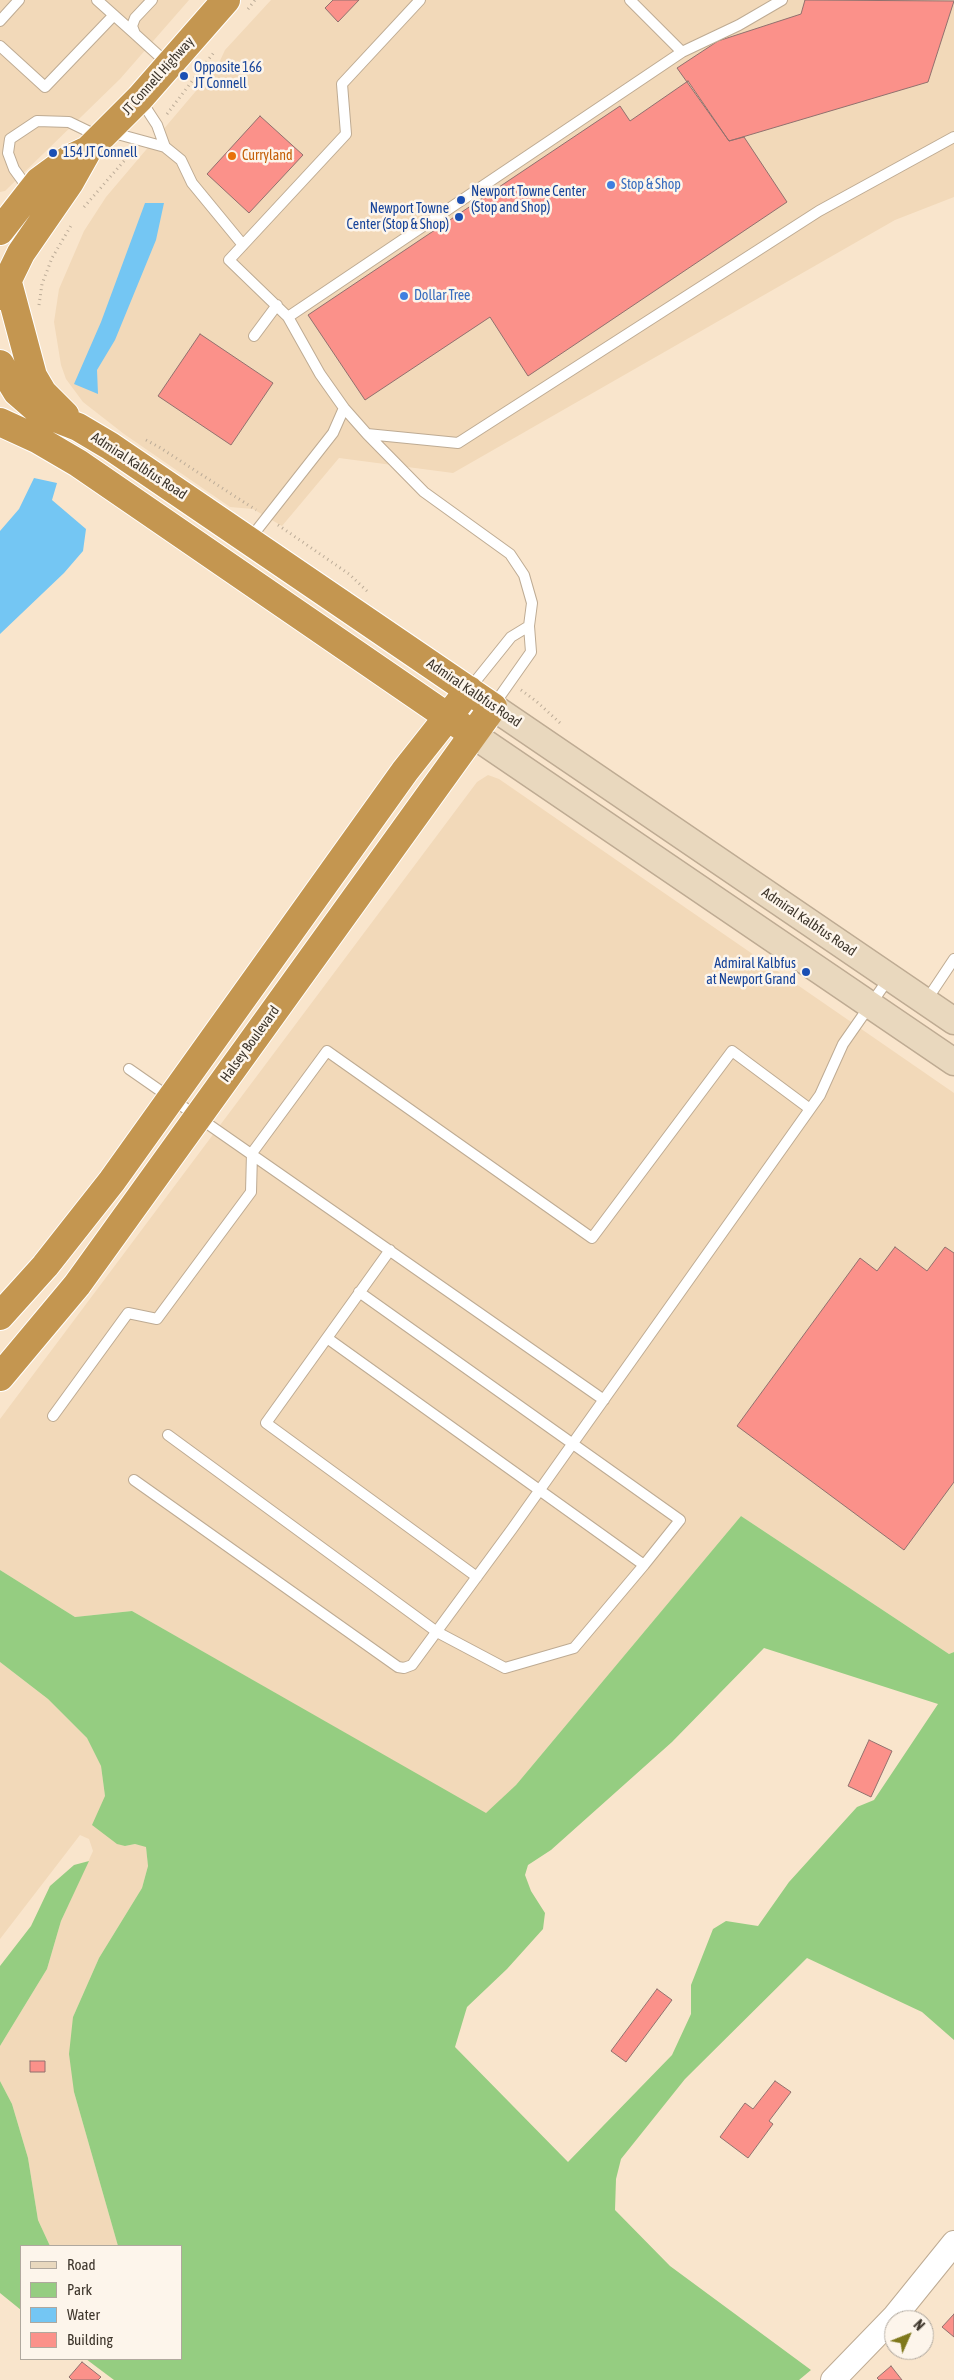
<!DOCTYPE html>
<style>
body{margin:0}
#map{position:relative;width:954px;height:2380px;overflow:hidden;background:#f9e5cc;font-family:"Asap Condensed",sans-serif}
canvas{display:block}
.legend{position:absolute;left:20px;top:2245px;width:162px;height:115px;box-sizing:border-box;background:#fdf5eb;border:1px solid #b0a89e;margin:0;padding:6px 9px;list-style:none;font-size:15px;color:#3d352b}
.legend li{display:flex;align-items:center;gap:10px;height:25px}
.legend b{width:25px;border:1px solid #b0a89e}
.north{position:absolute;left:884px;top:2310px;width:50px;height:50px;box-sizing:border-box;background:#fdf5eb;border:1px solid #b0a89e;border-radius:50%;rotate:46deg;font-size:14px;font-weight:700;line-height:20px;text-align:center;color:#3d352b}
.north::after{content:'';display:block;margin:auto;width:18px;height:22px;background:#7f781c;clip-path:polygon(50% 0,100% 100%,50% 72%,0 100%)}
</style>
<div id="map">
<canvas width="954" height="2380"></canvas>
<ul class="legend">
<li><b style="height:6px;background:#e9d8be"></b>Road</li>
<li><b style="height:14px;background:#95cd81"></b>Park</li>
<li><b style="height:14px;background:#74c6f3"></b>Water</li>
<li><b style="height:14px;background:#fb918a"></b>Building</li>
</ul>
<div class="north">N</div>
</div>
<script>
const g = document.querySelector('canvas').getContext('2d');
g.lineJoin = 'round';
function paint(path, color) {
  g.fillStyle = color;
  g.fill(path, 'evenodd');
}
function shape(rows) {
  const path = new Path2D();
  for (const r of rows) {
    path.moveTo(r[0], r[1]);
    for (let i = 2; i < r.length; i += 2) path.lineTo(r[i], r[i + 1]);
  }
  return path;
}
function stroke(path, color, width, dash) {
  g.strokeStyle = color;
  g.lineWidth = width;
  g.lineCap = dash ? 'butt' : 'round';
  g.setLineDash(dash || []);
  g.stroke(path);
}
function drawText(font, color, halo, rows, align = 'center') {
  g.font = font + ' "Asap Condensed",sans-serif';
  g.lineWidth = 5;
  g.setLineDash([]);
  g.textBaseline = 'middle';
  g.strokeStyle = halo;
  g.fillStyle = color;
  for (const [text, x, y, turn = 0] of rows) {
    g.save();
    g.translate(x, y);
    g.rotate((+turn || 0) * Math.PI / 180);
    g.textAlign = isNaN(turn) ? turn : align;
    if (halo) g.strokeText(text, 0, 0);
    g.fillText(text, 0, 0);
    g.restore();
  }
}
paint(shape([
 [0,0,189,0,120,79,5,191,0,192],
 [271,0,954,0,954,197,895,220,453,473,339,458,282,526,253,509,230,507,124,434,83,402,66,379,61,365,54,322,59,289,84,231,106,197,218,65,225,50],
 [488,775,499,779,954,1093,954,1652,949,1654,741,1516,516,1785,486,1814,132,1611,75,1617,0,1570,0,1419,477,782],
 [0,1662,48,1699,87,1738,101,1766,105,1796,125,1846,135,1844,146,1846,148,1866,142,1888,99,1958,73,2017,74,2092,118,2246,50,2246,38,2220,28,2158,12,2104,0,2081,0,2046,47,1969,61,1921,93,1851,89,1839,80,1835,0,1939]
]), '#f2d9b9');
paint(shape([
 [741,1516,949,1654,954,1652,954,2040,922,2012,807,1958,685,2079,621,2159,616,2179,615,2210,670,2266,811,2370,799,2380,114,2380,86,2359,181,2359,181,2246,118,2246,74,2092,69,2054,73,2017,99,1958,142,1888,148,1866,146,1847,135,1844,125,1846,117,1844,92,1825,105,1796,101,1766,87,1738,48,1699,0,1662,0,1570,75,1617,132,1611,486,1813,516,1785],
 [764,1648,938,1704,874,1800,857,1807,789,1882,758,1926,726,1921,713,1929,691,1985,691,2014,672,2055,568,2162,455,2047,467,2007,507,1969,543,1929,545,1913,531,1891,525,1875,528,1865,551,1850,672,1742],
 [89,1861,61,1921,47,1969,0,2046,0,1966,31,1926,50,1886,74,1865],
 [0,2081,12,2104,28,2158,38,2220,50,2246,21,2246,21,2310,0,2293]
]), '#95cd81');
paint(shape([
 [145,203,164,203,156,240,115,340,97,370,98,394,74,384,101,322],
 [34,478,57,483,52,500,86,529,83,551,64,573,0,634,0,531,19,509]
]), '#74c6f3');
const building = shape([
 [333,0,359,0,338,22,325,8,333,0],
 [805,0,954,1,928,82,729,141,677,68,718,41,801,14,805,0],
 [688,81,729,141,744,137,787,202,528,376,490,317,365,400,308,315,620,106,630,121,688,81],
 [260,116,303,155,249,213,207,174,260,116],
 [200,334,273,383,231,445,158,396,200,334],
 [895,1247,927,1271,945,1247,954,1253,954,1482,904,1550,737,1426,860,1258,877,1271,895,1247],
 [869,1740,892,1751,871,1797,848,1786,869,1740],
 [657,1989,672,2000,626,2062,611,2051,657,1989],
 [30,2061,45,2061,45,2072,30,2072,30,2061],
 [775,2081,791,2092,769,2121,773,2124,748,2158,720,2137,745,2103,753,2109,775,2081],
 [954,2314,954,2337,942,2327,954,2314],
 [82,2362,101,2377,98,2380,72,2380,69,2377,82,2362],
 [891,2366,902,2380,879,2380,877,2378,891,2366]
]);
paint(building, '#fb918a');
stroke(building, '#91716e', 1);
const service = shape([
 [97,0,135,34],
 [152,0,135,18,132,26,135,34,168,64],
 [630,0,682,52],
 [0,21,19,0],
 [0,46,45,87,114,15],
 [140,99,157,125,165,147],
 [110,132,165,147,181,160,192,183,243,245],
 [30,191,14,169,8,153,10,139,37,121,69,122,98,136],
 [288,317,682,52,739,25,782,0],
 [254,336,277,305],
 [344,408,367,434,458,443,819,211,954,137],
 [367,434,424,492,510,554,524,575,532,603,529,626,531,652,493,706],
 [249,540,333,433,344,408,320,374,288,317,229,260,346,134,342,84,420,0],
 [470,688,511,637,529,626],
 [926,1001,954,959],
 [129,1069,604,1400],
 [390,1250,266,1423,477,1577],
 [359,1292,680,1520,644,1565],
 [53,1416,128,1313,157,1319,251,1192,252,1153,327,1051,592,1238,732,1051,810,1109],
 [168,1435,437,1632,505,1668,574,1648,644,1565,327,1338],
 [134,1480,398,1667,404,1668,412,1665,512,1529,820,1095,843,1044,889,978]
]);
const tertiary = shape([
 [833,2380,895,2316,954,2243]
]);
const secondary = shape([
 [493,707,954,1021],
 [472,734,954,1062]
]);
const trunk = shape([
 [0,231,39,181,69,159,88,150],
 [7,279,33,376,43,393,65,415],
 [0,296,21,253,70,182,88,150,140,98,226,0],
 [0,364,17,392,40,412,78,427,110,446,493,707,77,1285,0,1377],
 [0,422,37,439,78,463,461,726],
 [0,1316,45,1266,112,1181,405,771,469,690]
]);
stroke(service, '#beab93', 12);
stroke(tertiary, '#beab93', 26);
stroke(secondary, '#beab93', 29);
stroke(trunk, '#fff', 30);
stroke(shape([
 [248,9,255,0],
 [167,114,215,51],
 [84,207,131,153],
 [39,305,42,284,52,258,72,224],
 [146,440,159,447,256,510],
 [278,525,349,574,367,591],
 [521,690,536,701,560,723]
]), '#bcac98', 3, [1, 4]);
stroke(service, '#fff', 10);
stroke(tertiary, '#fff', 24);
stroke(secondary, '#e9d8be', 26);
stroke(trunk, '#c49650', 28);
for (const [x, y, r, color] of [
 [184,76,5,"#1a4fb4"],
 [53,153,5,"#1a4fb4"],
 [232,156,5,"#e8710a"],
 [611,185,5,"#3f7fe0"],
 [461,200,5,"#1a4fb4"],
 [459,217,5,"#1a4fb4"],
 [404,296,5,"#3f7fe0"],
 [806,972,5,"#1a4fb4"]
]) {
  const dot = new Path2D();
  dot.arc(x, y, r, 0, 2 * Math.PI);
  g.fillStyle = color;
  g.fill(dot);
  stroke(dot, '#fdf5eb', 2);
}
drawText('14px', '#164399', '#fdf5eb', [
 ["Opposite 166",194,68],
 ["JT Connell",194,84],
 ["154 JT Connell",63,153],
 ["Newport Towne Center",471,192],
 ["(Stop and Shop)",471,208],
 ["Newport Towne",449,209,"right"],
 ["Center (Stop & Shop)",449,225,"right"],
 ["Admiral Kalbfus",796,964,"right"],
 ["at Newport Grand",796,980,"right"]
], 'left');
drawText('14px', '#3d352b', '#fdf5eb', [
 ["JT Connell Highway",158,76,-48],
 ["Admiral Kalbfus Road",139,466,33],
 ["Admiral Kalbfus Road",474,693,34],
 ["Admiral Kalbfus Road",809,922,34],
 ["Halsey Boulevard",250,1044,-54]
]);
drawText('14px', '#c56008', '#fdf5eb', [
 ["Curryland",242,156]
], 'left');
drawText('14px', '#366cbe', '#fdf5eb', [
 ["Stop & Shop",621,185],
 ["Dollar Tree",414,296]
], 'left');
</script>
